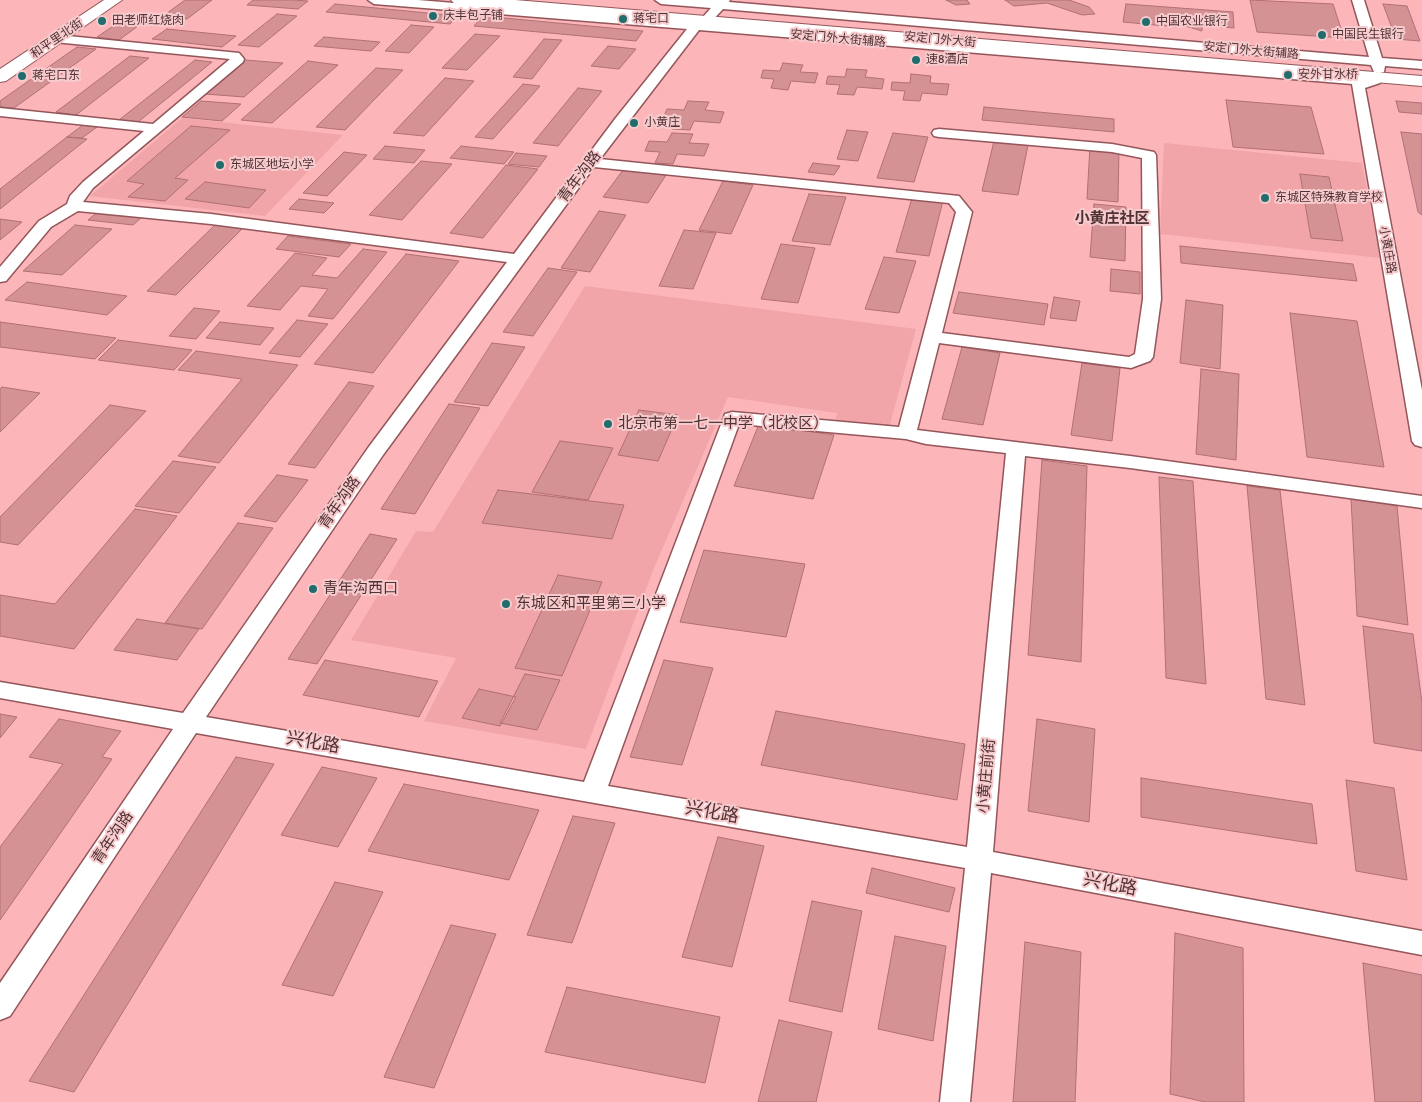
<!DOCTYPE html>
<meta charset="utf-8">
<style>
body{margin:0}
canvas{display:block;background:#fcb5b8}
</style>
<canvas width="1422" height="1102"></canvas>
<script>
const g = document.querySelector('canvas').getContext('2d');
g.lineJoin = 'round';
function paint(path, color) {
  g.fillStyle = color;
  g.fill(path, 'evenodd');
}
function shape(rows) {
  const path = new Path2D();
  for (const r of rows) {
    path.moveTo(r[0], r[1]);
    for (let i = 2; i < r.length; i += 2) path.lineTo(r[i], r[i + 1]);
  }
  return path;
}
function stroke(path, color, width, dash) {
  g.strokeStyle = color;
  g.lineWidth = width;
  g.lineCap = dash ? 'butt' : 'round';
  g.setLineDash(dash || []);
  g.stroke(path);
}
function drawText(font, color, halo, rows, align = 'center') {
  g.font = font + ' Signika,"Noto Sans SC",sans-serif';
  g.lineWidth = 4;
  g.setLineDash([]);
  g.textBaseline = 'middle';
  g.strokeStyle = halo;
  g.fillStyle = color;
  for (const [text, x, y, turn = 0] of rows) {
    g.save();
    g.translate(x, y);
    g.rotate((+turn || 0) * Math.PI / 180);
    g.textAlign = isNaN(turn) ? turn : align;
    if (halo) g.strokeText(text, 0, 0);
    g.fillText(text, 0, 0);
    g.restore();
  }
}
paint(shape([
 [182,118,343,135,265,216,90,196],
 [1164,143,1362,163,1380,258,1160,234],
 [585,286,916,329,889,428,835,421,837,413,728,397,654,568,586,749,424,721,456,658,351,640,416,531,433,532]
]), '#f1a5a9');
const building = shape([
 [185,0,212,0,187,19,163,16,185,0],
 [253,0,294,0,308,1,298,9,247,5,253,0],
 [946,0,967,0,970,4,956,5,946,0],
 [1005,0,1069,0,1089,7,1095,14,1082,15,1047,3,1014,6,1005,0],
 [1250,0,1333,4,1344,38,1257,32,1250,0],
 [335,4,458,16,450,24,326,12,335,4],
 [1126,4,1233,12,1234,28,1202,25,1202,31,1182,25,1177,25,1177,27,1123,22,1126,4],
 [1383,4,1407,6,1420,41,1396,39,1383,4],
 [277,14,297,16,259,47,238,45,277,14],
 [128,16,149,18,119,40,97,37,128,16],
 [483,16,643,31,636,41,474,26,483,16],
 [411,25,434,27,409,53,385,51,411,25],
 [167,29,236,36,222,47,152,39,167,29],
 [475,34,500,36,467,70,442,68,475,34],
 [324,37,380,42,371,51,314,46,324,37],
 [544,39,562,40,532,79,513,77,544,39],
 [608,46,636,49,619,69,591,66,608,46],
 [77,47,96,49,14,108,0,107,0,101,77,47],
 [130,56,149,58,76,115,56,112,130,56],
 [195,60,212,62,138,122,119,120,195,60],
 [245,60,283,63,244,97,205,94,245,60],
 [308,61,338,65,272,123,241,120,308,61],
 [783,63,803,65,800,72,818,73,815,83,791,81,788,90,771,88,774,79,761,78,763,70,780,71,783,63],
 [376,68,403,70,345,130,316,127,376,68],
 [847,69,867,70,865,77,884,79,882,89,857,87,854,95,837,94,840,85,826,84,828,76,845,77,847,69],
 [911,74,931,76,930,83,949,84,947,95,922,93,920,101,903,100,905,91,891,90,892,82,910,83,911,74],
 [445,78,474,81,424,136,393,133,445,78],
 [523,84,540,86,493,139,475,137,523,84],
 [578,88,602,91,558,146,533,143,578,88],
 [1226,100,1311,107,1324,154,1233,147,1226,100],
 [201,101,241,104,222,121,182,117,201,101],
 [688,101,709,102,705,110,724,112,720,123,694,121,690,130,672,129,677,119,663,118,667,109,684,110,688,101],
 [1396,101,1422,103,1422,114,1399,112,1396,101],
 [984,107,1114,119,1114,132,982,120,984,107],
 [83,125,97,127,82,138,67,137,83,125],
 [191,126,230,130,175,178,188,180,165,201,128,197,144,184,127,181,191,126],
 [847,130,868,132,858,161,837,159,847,130],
 [1401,132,1422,134,1422,215,1418,212,1401,132],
 [672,133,693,134,689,143,709,144,704,156,677,154,673,164,655,163,660,152,645,151,649,141,667,142,672,133],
 [893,133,928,137,914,182,877,178,893,133],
 [67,137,87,139,0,209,0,189,67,137],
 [994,141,1028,145,1018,195,982,191,994,141],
 [385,146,425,150,414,163,373,159,385,146],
 [461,146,514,152,504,164,450,158,461,146],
 [1090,146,1119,149,1118,202,1087,199,1090,146],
 [344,152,367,155,327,196,303,193,344,152],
 [516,153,547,156,539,167,508,164,516,153],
 [421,161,452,164,402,220,369,215,421,161],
 [813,163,840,166,834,175,808,172,813,163],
 [506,165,538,169,483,238,450,233,506,165],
 [623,170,666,175,648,203,603,197,623,170],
 [1300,174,1329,177,1343,241,1311,238,1300,174],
 [723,181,753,185,731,234,699,230,723,181],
 [205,182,266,190,249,208,185,199,205,182],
 [809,194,846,197,830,245,792,241,809,194],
 [912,198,943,201,929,256,896,252,912,198],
 [299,199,334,203,324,213,289,209,299,199],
 [1094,204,1126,207,1125,261,1090,257,1094,204],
 [106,205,150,210,133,225,88,220,106,205],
 [599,211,626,215,590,272,561,268,599,211],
 [0,220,0,219,22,222,0,240,0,220],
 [217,223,244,227,176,295,147,291,217,223],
 [75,225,112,229,62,275,23,271,75,225],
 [684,230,716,233,693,289,659,286,684,230],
 [288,236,351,244,339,257,276,249,288,236],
 [781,244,815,248,798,303,761,299,781,244],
 [1180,246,1353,264,1357,281,1181,263,1180,246],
 [363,249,387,252,333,319,308,316,328,289,301,286,280,310,247,306,295,253,327,258,312,275,337,278,363,249],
 [406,254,459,261,373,373,314,364,406,254],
 [884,257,916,261,899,313,865,309,884,257],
 [548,268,577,272,533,336,503,332,548,268],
 [1111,269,1140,272,1140,294,1110,291,1111,269],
 [27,282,127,296,107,315,5,300,27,282],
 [959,292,1048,304,1044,325,953,313,959,292],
 [1054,297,1080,301,1076,321,1050,318,1054,297],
 [1186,300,1223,305,1220,369,1180,363,1186,300],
 [194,308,220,311,196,339,169,336,194,308],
 [1290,313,1357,321,1384,467,1307,457,1290,313],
 [297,320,328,324,300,357,269,353,297,320],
 [0,322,116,338,95,359,0,347,0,322],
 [220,322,274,328,260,345,206,338,220,322],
 [118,340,192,350,174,370,98,360,118,340],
 [492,343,525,347,488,406,454,402,492,343],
 [962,347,1000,353,983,425,942,419,962,347],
 [196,351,298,365,219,463,178,456,242,379,178,370,196,351],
 [1082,363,1120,368,1112,441,1071,435,1082,363],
 [1201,369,1239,374,1236,460,1196,454,1201,369],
 [349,382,374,386,315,468,288,464,349,382],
 [2,387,40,393,0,432,0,389,2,387],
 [449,404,480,408,415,514,381,509,449,404],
 [110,405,146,411,18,545,0,542,0,517,110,405],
 [639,410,678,415,658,461,618,455,639,410],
 [759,424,834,435,813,499,734,486,759,424],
 [560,441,613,448,588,500,532,492,560,441],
 [1042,460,1087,466,1081,662,1028,655,1042,460],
 [173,461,216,467,179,513,135,506,173,461],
 [277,475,308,480,276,522,244,516,277,475],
 [1159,477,1193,481,1206,684,1166,678,1159,477],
 [1247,486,1280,490,1305,705,1266,699,1247,486],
 [498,490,624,505,612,539,482,523,498,490],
 [1351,498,1397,506,1408,625,1357,616,1351,498],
 [135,509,177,516,74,649,0,636,0,595,55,604,135,509],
 [238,523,273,528,202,629,165,623,238,523],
 [370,534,397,539,317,664,288,659,370,534],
 [704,550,805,564,786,637,680,622,704,550],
 [558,575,602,582,562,676,515,668,558,575],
 [137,619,199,629,177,660,114,650,137,619],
 [1363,626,1413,634,1422,703,1422,751,1374,743,1363,626],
 [325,660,438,681,419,717,303,695,325,660],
 [664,660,713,668,682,765,630,757,664,660],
 [525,674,560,680,537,730,500,723,525,674],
 [479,689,516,697,500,726,462,718,479,689],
 [776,711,965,744,957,800,761,765,776,711],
 [0,714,17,717,0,738,0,714],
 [59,719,121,731,102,757,112,759,0,920,0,847,63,764,29,757,59,719],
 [1037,719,1095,729,1089,822,1028,811,1037,719],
 [236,757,274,764,74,1092,29,1081,236,757],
 [322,767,377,778,338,847,281,835,322,767],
 [1141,778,1312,804,1317,844,1141,817,1141,778],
 [1346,780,1394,788,1407,880,1356,871,1346,780],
 [404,784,539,810,509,880,368,851,404,784],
 [573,816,615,823,572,943,527,935,573,816],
 [718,837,764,846,732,967,682,957,718,837],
 [872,868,955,888,949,912,866,893,872,868],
 [335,882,383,892,333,996,282,985,335,882],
 [812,901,862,911,842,1012,789,1001,812,901],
 [451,925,496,934,434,1088,384,1077,451,925],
 [1175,933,1243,948,1244,1102,1205,1102,1170,1094,1175,933],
 [895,936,946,946,933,1041,878,1029,895,936],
 [1025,942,1081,952,1075,1102,1013,1102,1025,942],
 [1363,963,1422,975,1422,1102,1375,1102,1363,963],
 [567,987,720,1017,705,1083,545,1052,567,987],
 [779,1020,832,1032,816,1102,758,1102,779,1020]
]);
paint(building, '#d59295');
stroke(building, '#b17074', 1);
const minor = shape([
 [368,0,418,0,694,23,703,17,711,8,661,4,655,0,730,0,729,2,1369,57,1352,0,1364,0,1382,58,1422,61,1422,69,1385,66,1384,72,1379,73,1374,72,1371,65,723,9,709,24,1365,79,1375,76,1380,77,1382,80,1380,83,1365,88,1422,390,1422,447,1415,445,1412,441,1352,84,699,30,600,159,959,196,972,212,942,333,1129,357,1135,354,1143,299,1142,158,1112,152,939,137,934,136,932,133,934,130,939,129,1112,144,1154,152,1156,155,1161,299,1153,357,1150,361,1131,368,939,343,917,430,1130,456,1422,496,1422,508,1130,468,1025,456,993,852,1422,931,1422,955,991,873,970,1102,940,1102,965,868,196,733,10,1016,0,1020,0,983,173,729,0,698,0,682,183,713,368,448,507,262,211,224,78,211,51,227,6,281,0,282,0,267,39,221,67,204,70,196,83,182,144,131,0,116,0,108,153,124,230,59,54,42,52,39,54,36,58,35,239,53,244,59,243,62,93,188,83,202,211,214,514,254,615,119,687,29,374,4,368,0],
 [594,167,949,203,956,212,899,427,732,412,725,414,584,782,206,717,383,455,594,167],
 [739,424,906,439,926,444,1006,453,967,847,608,786,739,424]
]);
const major = shape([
 [104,0,122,0,6,81,0,82,0,69,104,0],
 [451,0,515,0,1422,76,1422,86,459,5,454,3,451,0]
]);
stroke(minor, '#94565a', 3);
stroke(major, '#94565a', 2);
paint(minor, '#fff');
paint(major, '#fff');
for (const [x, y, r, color] of [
 [433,16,5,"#216d6d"],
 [623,19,5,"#216d6d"],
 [102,21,5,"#216d6d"],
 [1146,22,5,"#216d6d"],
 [1322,35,5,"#216d6d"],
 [916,60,5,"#216d6d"],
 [1288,75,5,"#216d6d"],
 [22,76,5,"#216d6d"],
 [634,123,5,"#216d6d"],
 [220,165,5,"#216d6d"],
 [1265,198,5,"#216d6d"],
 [608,424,5,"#216d6d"],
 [313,589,5,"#216d6d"],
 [506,604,5,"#216d6d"]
]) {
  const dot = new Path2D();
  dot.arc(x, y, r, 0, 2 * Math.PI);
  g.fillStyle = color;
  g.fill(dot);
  stroke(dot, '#f7cbcd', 2);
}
drawText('12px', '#4f3234', '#f7cbcd', [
 ["庆丰包子铺",443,16],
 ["蒋宅口",633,19],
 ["田老师红烧肉",112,21],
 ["中国农业银行",1156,22],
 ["中国民生银行",1332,35],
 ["速8酒店",926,60],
 ["安外甘水桥",1298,75],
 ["蒋宅口东",32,76],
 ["小黄庄",644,123],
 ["东城区地坛小学",230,165],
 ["东城区特殊教育学校",1275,198]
], 'left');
drawText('12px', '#4f3234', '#f7cbcd', [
 ["和平里北街",57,39,-34],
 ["安定门外大街辅路",838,39,5],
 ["安定门外大街",940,40,5],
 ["安定门外大街辅路",1251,51,5],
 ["小黄庄路",1387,250,80]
]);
drawText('15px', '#4f3234', '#f7cbcd', [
 ["青年沟路",580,177,-53],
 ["青年沟路",340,503,-55],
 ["小黄庄前街",987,776,-85],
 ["青年沟路",113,838,-56]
]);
drawText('bold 15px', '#4f3234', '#f7cbcd', [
 ["小黄庄社区",1112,219]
]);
drawText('15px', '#4f3234', '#f7cbcd', [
 ["北京市第一七一中学（北校区）",618,424],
 ["青年沟西口",323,589],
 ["东城区和平里第三小学",516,604]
], 'left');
drawText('18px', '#4f3234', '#f7cbcd', [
 ["兴化路",313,743,10],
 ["兴化路",712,813,10],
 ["兴化路",1110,885,11]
]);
</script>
